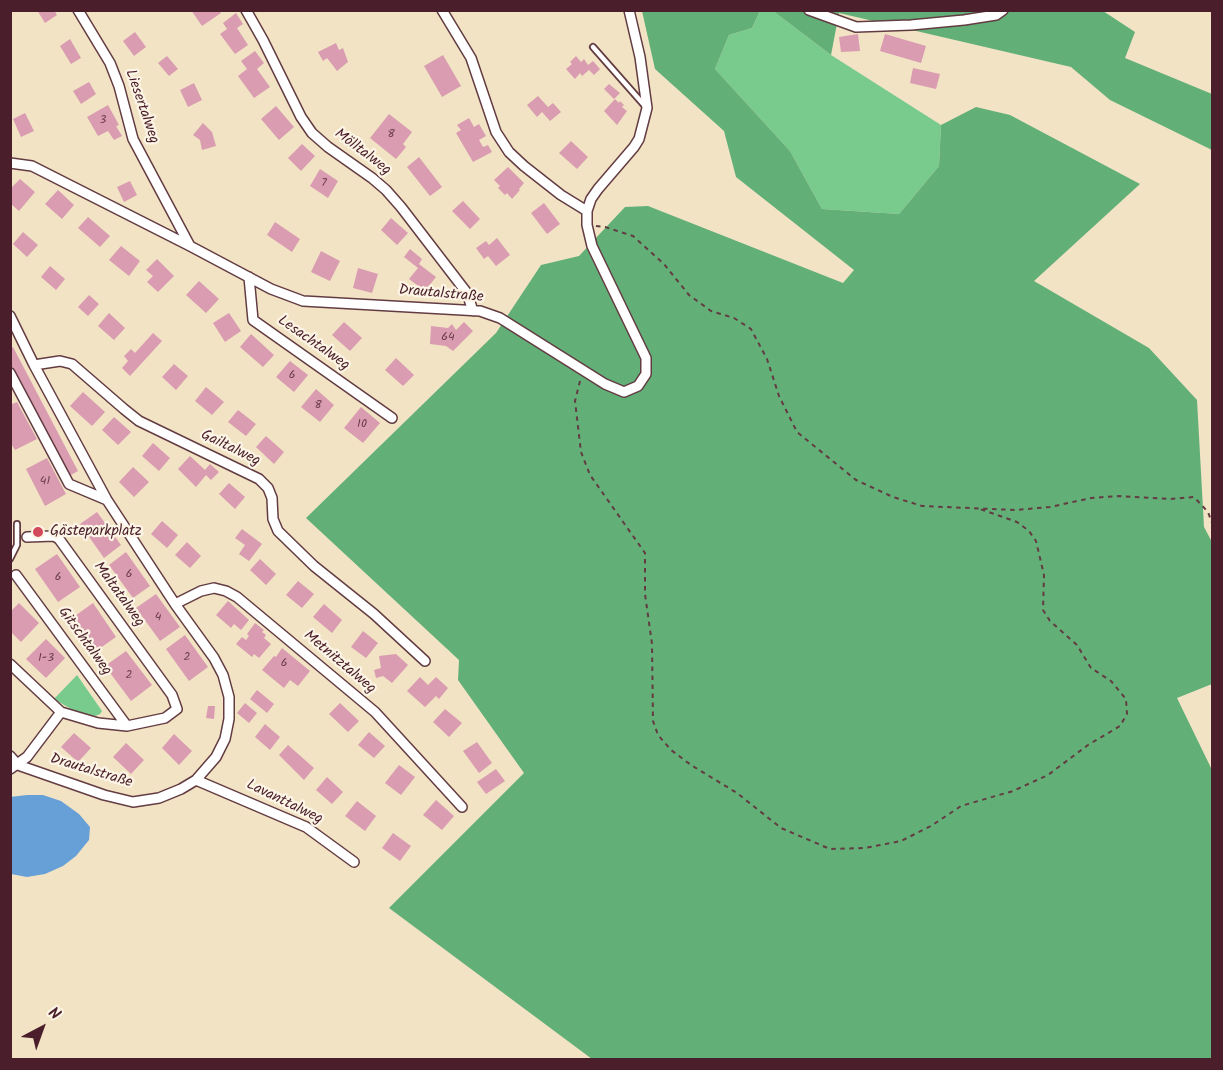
<!DOCTYPE html>
<meta charset="utf-8">
<style>
body{margin:0}
#map{position:relative;width:1223px;height:1070px;overflow:hidden;background:#f2e3c5;font-family:Kalam,sans-serif}
canvas{display:block}
.frame{position:absolute;inset:0;border:12px solid #4a1f2b;pointer-events:none}
.north{position:absolute;left:12px;top:998px;width:60px;height:60px;-webkit-text-stroke:4px #fcf5e5;paint-order:stroke;rotate:41deg;font-size:16px;font-weight:700;line-height:24px;text-align:center;color:#4a1f2b}
.north::after{content:'';display:block;margin:auto;width:21px;height:27px;background:#4a1f2b;clip-path:polygon(50% 0,100% 100%,50% 72%,0 100%)}
</style>
<div id="map">
<canvas width="1223" height="1070"></canvas>
<div class="frame"></div>
<div class="north">N</div>
</div>
<script>
const g = document.querySelector('canvas').getContext('2d');
g.lineJoin = 'round';
function paint(path, color) {
  g.fillStyle = color;
  g.fill(path, 'evenodd');
}
function shape(rows) {
  const path = new Path2D();
  for (const r of rows) {
    path.moveTo(r[0], r[1]);
    for (let i = 2; i < r.length; i += 2) path.lineTo(r[i], r[i + 1]);
  }
  return path;
}
function stroke(path, color, width, dash) {
  g.strokeStyle = color;
  g.lineWidth = width;
  g.lineCap = dash ? 'butt' : 'round';
  g.setLineDash(dash || []);
  g.stroke(path);
}
function drawText(font, color, halo, rows, align = 'center') {
  g.font = font + ' Kalam,sans-serif';
  g.lineWidth = 4.5;
  g.setLineDash([]);
  g.textBaseline = 'middle';
  g.strokeStyle = halo;
  g.fillStyle = color;
  for (const [text, x, y, turn = 0] of rows) {
    g.save();
    g.translate(x, y);
    g.rotate((+turn || 0) * Math.PI / 180);
    g.textAlign = isNaN(turn) ? turn : align;
    if (halo) g.strokeText(text, 0, 0);
    g.fillText(text, 0, 0);
    g.restore();
  }
}
paint(shape([
 [760,11,773,11,831,55,941,125,939,166,899,214,822,209,790,151,715,69,729,35,752,28],
 [77,675,102,711,100,714,95,716,76,712,54,699]
]), '#79cb8d');
paint(shape([
 [642,11,760,11,752,28,729,35,715,69,790,151,822,209,899,214,939,166,941,125,976,107,1010,115,1140,184,1034,281,1149,348,1197,400,1204,527,1212,542,1212,684,1177,698,1212,770,1212,1059,592,1059,389,908,524,773,458,680,459,660,306,518,496,333,541,265,579,256,625,207,648,206,843,283,854,270,736,177,724,131,655,69],
 [773,11,1103,11,1135,32,1125,58,1212,94,1212,150,1110,100,1071,67,839,13,831,55]
]), '#62af78');
paint(shape([
 [27,795,43,795,61,801,79,814,90,827,89,840,76,856,63,866,45,874,27,877,11,874,10,797]
]), '#67a0d6');
paint(shape([
 [37,10,54,10,57,15,45,23],
 [191,10,219,10,221,13,202,26],
 [236,13,243,24,237,28,248,45,235,54,220,34,227,29,223,23],
 [135,32,146,47,134,56,123,41],
 [858,34,860,51,841,52,839,37],
 [885,34,926,46,921,63,880,51],
 [70,39,81,58,71,64,60,46],
 [336,43,339,50,343,48,348,62,337,71,327,58,323,61,318,52],
 [255,51,264,63,257,69,270,87,254,98,238,76,247,69,241,61],
 [443,55,461,86,442,97,424,66],
 [167,56,178,69,169,76,158,63],
 [576,56,581,62,584,59,588,65,593,61,600,69,594,75,589,70,582,76,580,73,575,79,566,69,572,64,570,62],
 [913,68,940,74,936,89,910,83],
 [89,82,96,94,81,104,73,91],
 [194,83,202,100,188,107,180,90],
 [609,84,620,93,614,99,604,89],
 [538,96,548,107,553,103,561,112,550,121,542,112,537,117,527,105],
 [615,99,619,103,620,101,624,105,622,107,627,111,617,125,604,111],
 [108,105,119,125,116,126,122,136,114,140,108,131,98,136,87,117],
 [276,106,294,127,279,140,261,119],
 [25,113,34,131,21,137,13,119],
 [389,114,412,132,403,144,406,147,396,159,370,138],
 [469,118,474,127,479,124,486,136,479,140,483,147,488,145,492,152,473,162,456,133,461,130,457,125],
 [203,123,212,132,216,146,202,150,200,140,193,135],
 [571,141,588,157,577,169,559,153],
 [302,144,315,156,301,171,288,158],
 [419,157,442,187,430,196,407,167],
 [508,167,524,183,519,189,520,190,512,199,507,193,505,195,498,188,500,186,494,180],
 [320,169,338,181,328,198,310,186],
 [20,179,35,192,19,211,10,203,10,189],
 [130,181,137,195,124,202,117,187],
 [58,190,74,205,62,219,45,204],
 [463,201,480,219,470,229,452,211],
 [544,203,560,224,547,234,531,213],
 [88,217,110,236,100,247,78,228],
 [391,218,408,233,397,245,381,230],
 [275,222,300,239,292,252,267,235],
 [23,232,38,245,27,257,13,244],
 [497,238,510,255,496,266,488,256,484,259,476,248,486,241,489,245],
 [121,246,140,261,129,276,109,260],
 [410,249,422,259,419,264,436,277,425,291,409,279,418,268,404,257],
 [321,251,340,261,330,281,311,272],
 [157,259,174,276,158,292,147,282,153,276,146,270],
 [50,266,65,279,56,290,41,277],
 [358,268,378,274,372,293,353,288],
 [199,281,219,299,206,313,186,295],
 [89,295,99,304,88,316,78,307],
 [109,313,125,328,114,340,98,326],
 [229,313,241,331,225,342,213,323],
 [344,322,362,338,350,351,332,335],
 [464,322,473,331,453,351,446,346,430,344,431,326,448,328,452,324,456,330],
 [153,333,162,341,130,376,122,368,128,361,124,356,131,349,135,353],
 [251,334,274,355,263,367,240,347],
 [13,347,78,471,69,476,10,364,10,349],
 [396,358,414,375,403,386,385,370],
 [290,361,308,375,294,392,276,377],
 [174,364,188,376,176,390,162,377],
 [206,387,224,402,212,415,195,401],
 [316,389,334,405,320,422,301,407],
 [83,392,105,412,92,426,70,406],
 [17,402,37,439,15,450,10,442,10,405],
 [361,407,380,423,363,443,344,428],
 [238,410,256,424,246,436,228,422],
 [114,417,131,432,118,445,102,430],
 [266,436,284,452,274,464,256,447],
 [153,443,170,458,159,471,142,456],
 [190,456,205,470,210,464,219,472,211,480,206,475,196,487,178,469],
 [47,458,66,494,45,506,26,469],
 [133,467,149,482,134,497,119,482],
 [229,483,245,497,235,509,219,494],
 [97,512,121,545,104,558,80,524],
 [162,521,178,535,167,548,151,534],
 [242,529,262,544,249,561,239,554,245,545,235,538],
 [187,542,201,556,190,568,175,555],
 [126,552,150,586,133,598,109,565],
 [57,554,80,587,58,602,35,569],
 [260,559,276,574,266,585,250,570],
 [298,581,314,594,302,608,286,595],
 [156,594,180,627,160,641,136,608],
 [228,601,249,620,241,630,234,624,231,628,216,615],
 [19,603,39,623,21,642,10,631,10,612],
 [93,603,116,637,96,651,72,618],
 [324,604,342,620,332,633,313,617],
 [255,623,264,630,262,632,266,635,264,638,271,644,259,658,254,654,252,657,236,644,242,637,246,640,249,636,247,634],
 [363,631,378,643,366,658,351,647],
 [185,635,208,667,189,681,166,649],
 [46,639,65,658,46,678,26,659],
 [282,648,310,671,298,686,290,680,284,688,262,670,274,656,276,657],
 [126,651,152,685,131,701,105,666],
 [396,654,408,665,392,683,383,676,376,678,374,670,381,668,379,656],
 [420,677,428,685,436,677,448,688,439,699,436,696,425,707,407,691],
 [257,690,274,704,267,713,250,699],
 [245,703,257,713,249,723,237,713],
 [340,703,359,721,348,732,329,714],
 [208,706,215,706,214,719,206,718],
 [445,709,462,723,449,737,433,722],
 [265,724,280,737,270,750,255,737],
 [369,732,385,746,374,758,358,745],
 [74,733,91,748,78,762,61,747],
 [174,734,192,751,179,765,162,748],
 [477,742,492,763,479,773,463,751],
 [126,743,144,760,131,774,113,757],
 [288,745,314,768,304,780,279,755],
 [399,765,415,777,401,795,385,783],
 [496,769,505,781,486,794,477,782],
 [327,777,343,792,332,804,316,790],
 [436,800,454,816,442,830,423,815],
 [357,801,376,816,365,831,345,816],
 [393,833,411,846,400,861,382,848]
]), '#d99cb0');
const service = shape([
 [593,47,645,106],
 [10,559,17,545,17,524]
]);
const minor = shape([
 [78,10,110,63,119,86,133,139,190,246],
 [246,10,263,40,301,117,312,133,328,147,372,178,386,190,401,207,467,293,473,311],
 [442,10,471,58,496,132,509,152,524,166,561,195,587,211],
 [809,10,856,27,911,25,964,20,996,15,1003,10],
 [10,163,32,166,190,246,271,289,303,301,480,311,500,318,605,384,624,392,638,386,646,374,646,358,592,246,587,225,587,211,591,199,598,189,634,147,639,139,647,108,640,57,629,10],
 [249,277,253,320,392,418],
 [10,316,34,365,107,500,175,604,214,658,223,675,229,697,229,719,225,739,216,757,196,780,181,789,159,798,133,802,104,795,18,765,10,756],
 [34,365,60,361,72,364,124,409,139,421,259,479,268,488,272,498,273,519,278,531,314,566,374,614,425,661],
 [10,373,69,484,107,500],
 [16,575,127,726],
 [175,604,201,591,214,588,226,591,237,597,375,712,462,807],
 [10,664,61,712,98,723,127,726,165,718,177,709,172,695,59,539,54,536,27,537],
 [10,769,27,757,61,712],
 [196,780,306,827,354,862]
]);
stroke(service, '#633c42', 8);
stroke(minor, '#633c42', 12);
stroke(shape([
 [596,226,605,227,633,236,664,264,689,295,711,311,734,318,751,329,767,359,779,396,797,432,856,480,893,497,922,506,1015,510,1050,507,1091,498,1119,496,1170,499,1194,497,1208,512,1212,523],
 [580,381,575,401,581,452,590,475,645,553,645,594,652,644,653,721,658,735,671,750,691,765,737,793,781,828,830,849,865,848,901,841,931,826,961,806,1013,791,1048,775,1088,745,1120,726,1127,714,1126,699,1111,681,1091,668,1077,645,1050,621,1043,610,1044,575,1036,541,1029,531,1017,522,980,509]
]), '#633c42', 2, [4.5, 4.5]);
stroke(service, '#fff', 4.5);
stroke(minor, '#fff', 9);
for (const [x, y, r, color] of [
 [38,532,6,"#d1495b"]
]) {
  const dot = new Path2D();
  dot.arc(x, y, r, 0, 2 * Math.PI);
  g.fillStyle = color;
  g.fill(dot);
  stroke(dot, '#fcf5e5', 2);
}
drawText('12px', '#6e3e4c', null, [
 ["3",103,121],
 ["8",391,135],
 ["7",324,184],
 ["64",448,338],
 ["6",292,376],
 ["8",318,406],
 ["10",362,425],
 ["41",45,482],
 ["6",129,575],
 ["6",58,578],
 ["4",158,618],
 ["2",187,658],
 ["1-3",46,659],
 ["6",284,664],
 ["2",129,676]
]);
drawText('15px', '#4a1f2b', '#fcf5e5', [
 ["Liesertalweg",141,107,71],
 ["Mölltalweg",362,153,37],
 ["Drautalstraße",441,295,5],
 ["Lesachtalweg",313,344,35],
 ["Gailtalweg",230,449,26],
 ["Maltatalweg",118,595,54],
 ["Gitschtalweg",84,642,54],
 ["Metnitztalweg",339,663,40],
 ["Drautalstraße",91,772,17],
 ["Lavanttalweg",284,803,26]
]);
drawText('15px', '#4a1f2b', '#fcf5e5', [
 ["Gästeparkplatz",50,532]
], 'left');
</script>
